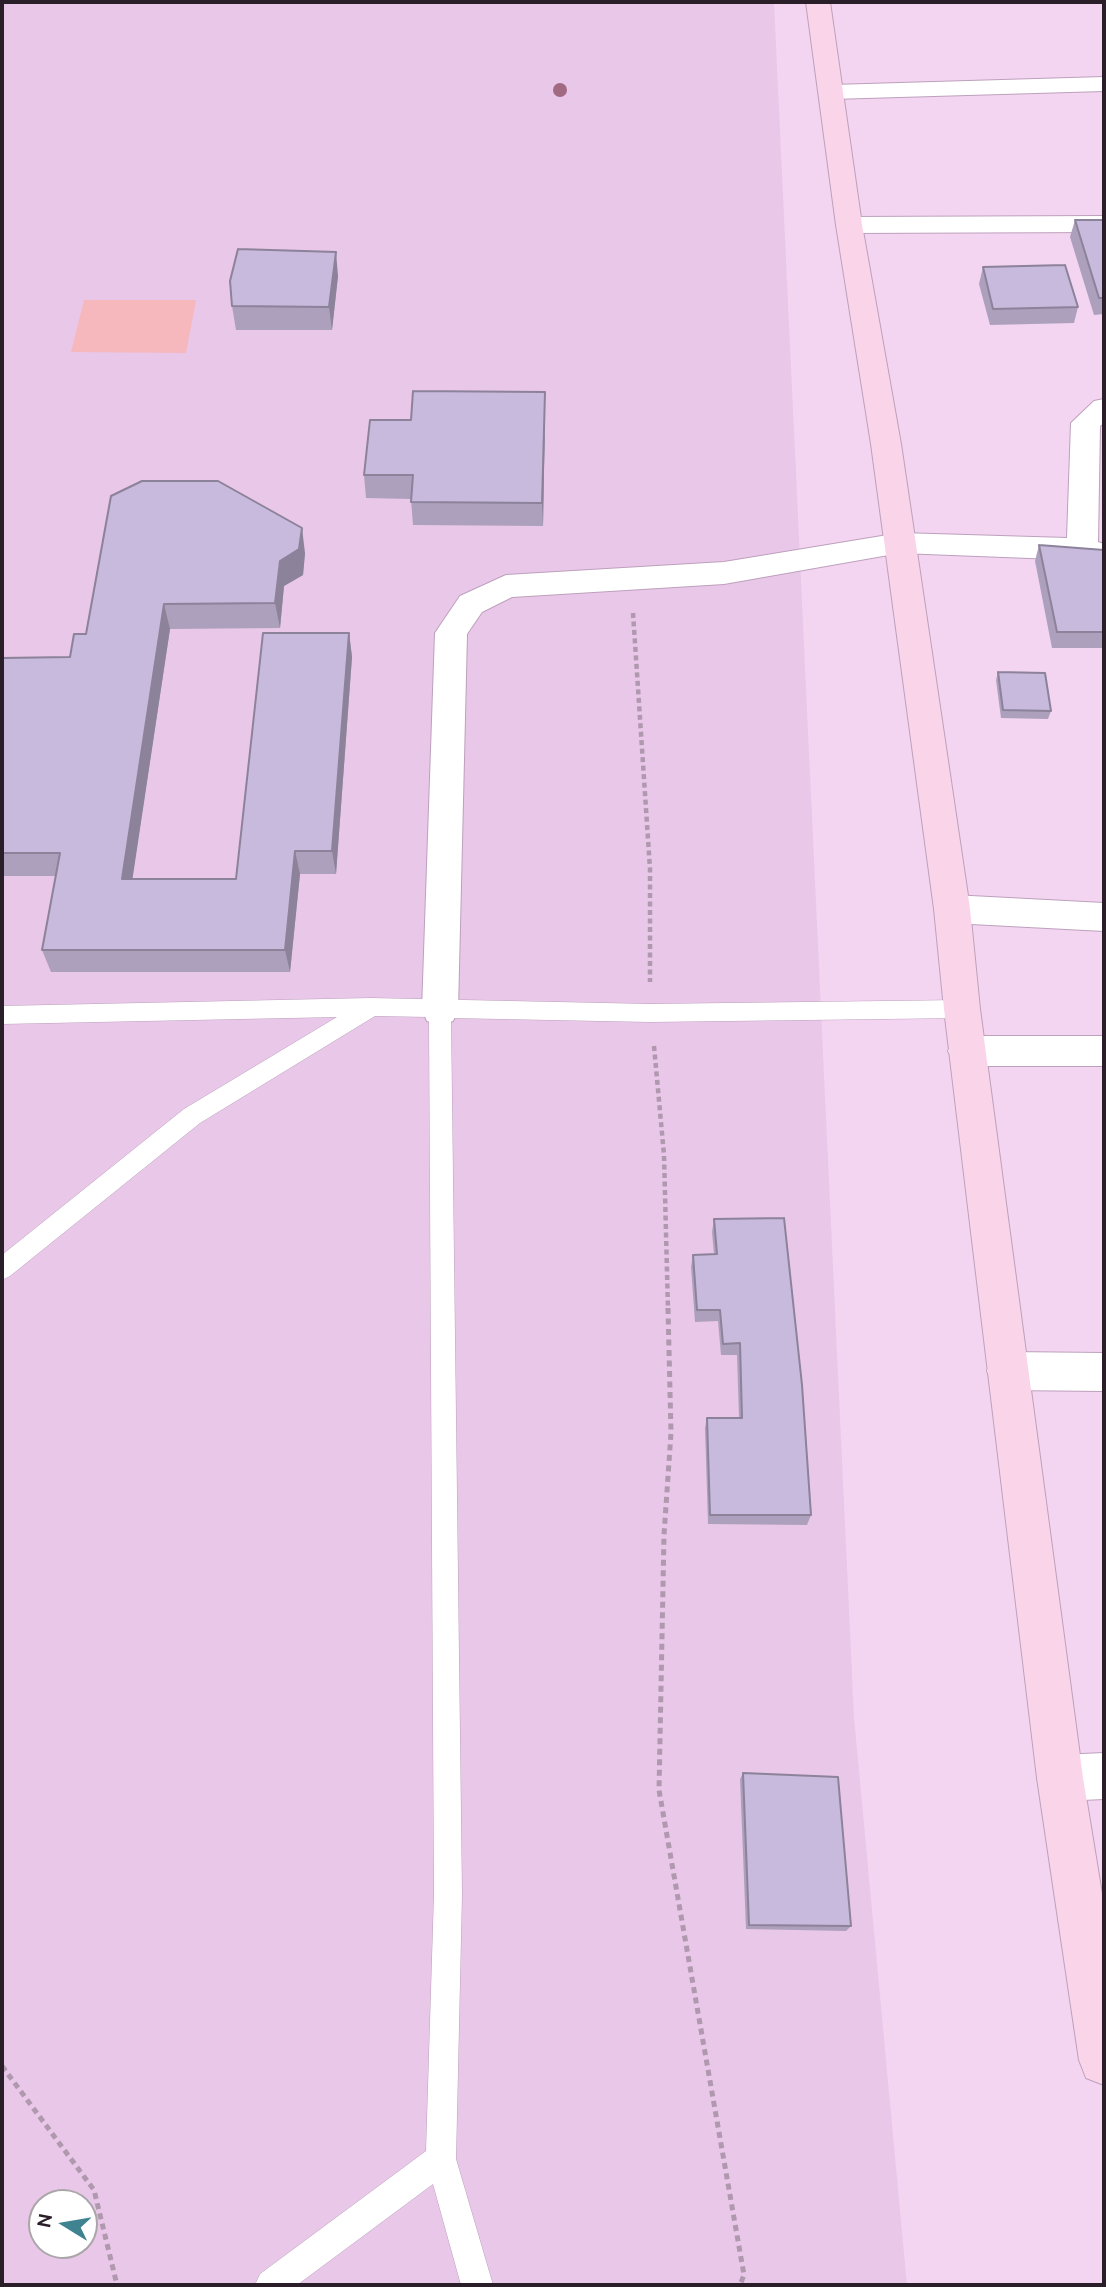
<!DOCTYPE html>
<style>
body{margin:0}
#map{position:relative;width:1106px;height:2287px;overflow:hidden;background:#f3d5f2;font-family:Ubuntu,sans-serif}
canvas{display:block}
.frame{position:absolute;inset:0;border:4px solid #2a1f29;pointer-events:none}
.north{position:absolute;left:28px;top:2189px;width:70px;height:70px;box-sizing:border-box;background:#fff;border:2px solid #aaa5a9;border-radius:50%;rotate:281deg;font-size:19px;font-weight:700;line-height:28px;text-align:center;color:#2a1f29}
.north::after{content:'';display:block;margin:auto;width:24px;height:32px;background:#3f8391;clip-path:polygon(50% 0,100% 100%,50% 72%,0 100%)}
</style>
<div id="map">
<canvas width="1106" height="2287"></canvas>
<div class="frame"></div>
<div class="north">N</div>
</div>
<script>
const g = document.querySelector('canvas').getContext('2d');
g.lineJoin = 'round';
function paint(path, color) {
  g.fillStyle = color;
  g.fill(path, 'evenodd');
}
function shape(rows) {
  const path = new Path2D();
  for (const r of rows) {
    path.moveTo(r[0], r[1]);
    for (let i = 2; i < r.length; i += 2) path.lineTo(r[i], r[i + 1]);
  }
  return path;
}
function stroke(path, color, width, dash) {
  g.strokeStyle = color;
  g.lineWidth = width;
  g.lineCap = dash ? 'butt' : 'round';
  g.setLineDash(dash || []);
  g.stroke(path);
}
paint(shape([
 [2,2,774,2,854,1717,907,2285,2,2285],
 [42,2203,84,2203,84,2245,42,2245]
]), '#e9c7e8');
paint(shape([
 [84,300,196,300,186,353,71,352]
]), '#f6b7bd');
const lane = shape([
 [371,998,650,1004,962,1000,970,1003,973,1009,970,1015,962,1018,650,1022,451,1018,462,1894,456,2159,493,2285,461,2285,433,2184,297,2285,255,2285,260,2274,426,2151,434,1894,429,1017,375,1016,200,1123,10,1276,2,1280,2,1255,184,1109,337,1017,2,1024,2,1006,371,998]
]);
const street = shape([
 [1104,77,1104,91,832,99,823,97,820,92,823,87,832,85,1104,77],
 [1104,216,1104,232,849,233,840,231,836,225,840,219,849,217,1104,216],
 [1104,399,1104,423,1100,426,1098,542,1104,544,1104,564,1081,560,900,553,724,584,512,597,482,612,467,634,458,1010,453,1021,440,1025,427,1021,422,1010,435,633,460,596,506,575,724,562,900,533,1067,538,1071,423,1094,401,1104,399],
 [952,895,1104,903,1104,931,952,923,939,919,934,909,939,899,952,895],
 [967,1036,1104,1036,1104,1066,967,1066,954,1062,948,1051,954,1040,967,1036],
 [1008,1352,1104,1353,1104,1391,1008,1390,993,1385,987,1371,993,1357,1008,1352],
 [1104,1753,1104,1799,1060,1801,1043,1795,1037,1778,1043,1761,1060,1755,1104,1753]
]);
const secondary = shape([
 [806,2,830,2,862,225,901,444,970,909,980,1009,1083,1778,1104,1906,1104,2085,1086,2078,1079,2060,1037,1778,944,1009,934,909,871,444,836,225,806,2]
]);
stroke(lane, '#bda1bc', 1);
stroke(street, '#bda1bc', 2);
stroke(secondary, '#bda1bc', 2);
stroke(shape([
 [633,613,650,869,650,982],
 [654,1046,664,1155,668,1310]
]), '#b098af', 4.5, [5, 3.5]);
stroke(shape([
 [668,1308,671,1433,664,1535,659,1790,744,2275,740,2285],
 [2,2066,94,2190,117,2285]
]), '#b098af', 5, [6, 4.5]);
paint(lane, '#fff');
paint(street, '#fff');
paint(secondary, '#fad4e8');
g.fillStyle = '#a26a81';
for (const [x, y] of [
 [560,90]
]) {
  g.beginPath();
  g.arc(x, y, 7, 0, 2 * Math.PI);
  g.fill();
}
paint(shape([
 [1075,220,1104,220,1104,314,1094,315,1070,237],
 [983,267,1078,307,1074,323,990,325,979,284],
 [338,276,332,330,236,330,232,306],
 [545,416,543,526,413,525,411,499,366,498,364,475,411,420],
 [142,481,305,553,303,575,284,586,280,628,170,629,132,879,236,879,349,633,352,657,336,874,300,874,290,972,51,972,42,950,56,876,2,876,2,658,70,657,86,634],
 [1039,545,1104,550,1104,648,1052,648,1035,561],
 [998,672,1051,711,1048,719,1001,718,996,680],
 [714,1219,811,1515,807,1525,708,1524,705,1428,707,1418,739,1418,737,1355,721,1355,718,1321,695,1322,691,1267,693,1255,714,1254,712,1232],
 [743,1773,851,1926,846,1931,746,1929,740,1779]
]), '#aca0bd');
paint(shape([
 [336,252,338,276,332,330,329,307],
 [545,392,545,416,543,526,542,503],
 [302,528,305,553,303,575,284,586,280,628,275,603,280,561],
 [164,604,170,629,129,902,122,879],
 [349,633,352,657,336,874,332,851],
 [295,851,300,874,290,972,285,950]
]), '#8c829a');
const building = shape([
 [1075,220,1104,220,1104,298,1099,298,1075,220],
 [238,249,336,252,329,307,232,306,230,281,238,249],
 [1065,265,1078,307,993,309,983,267,1065,265],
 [413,391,545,392,542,503,411,502,413,475,364,475,370,420,411,420,413,391],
 [142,481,218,481,302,528,299,549,280,561,275,603,164,604,122,879,236,879,263,633,349,633,332,851,295,851,285,950,42,950,60,853,2,853,2,658,70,657,74,634,86,634,111,496,142,481],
 [1039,545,1104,550,1104,632,1057,632,1039,545],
 [998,672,1045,673,1051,711,1003,710,998,672],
 [784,1218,802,1385,811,1515,710,1515,707,1418,742,1418,740,1343,723,1344,720,1310,697,1310,693,1255,717,1254,714,1219,784,1218],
 [743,1773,838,1777,851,1926,749,1925,743,1773]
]);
paint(building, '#c8badc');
stroke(building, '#8c829a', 2);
</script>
